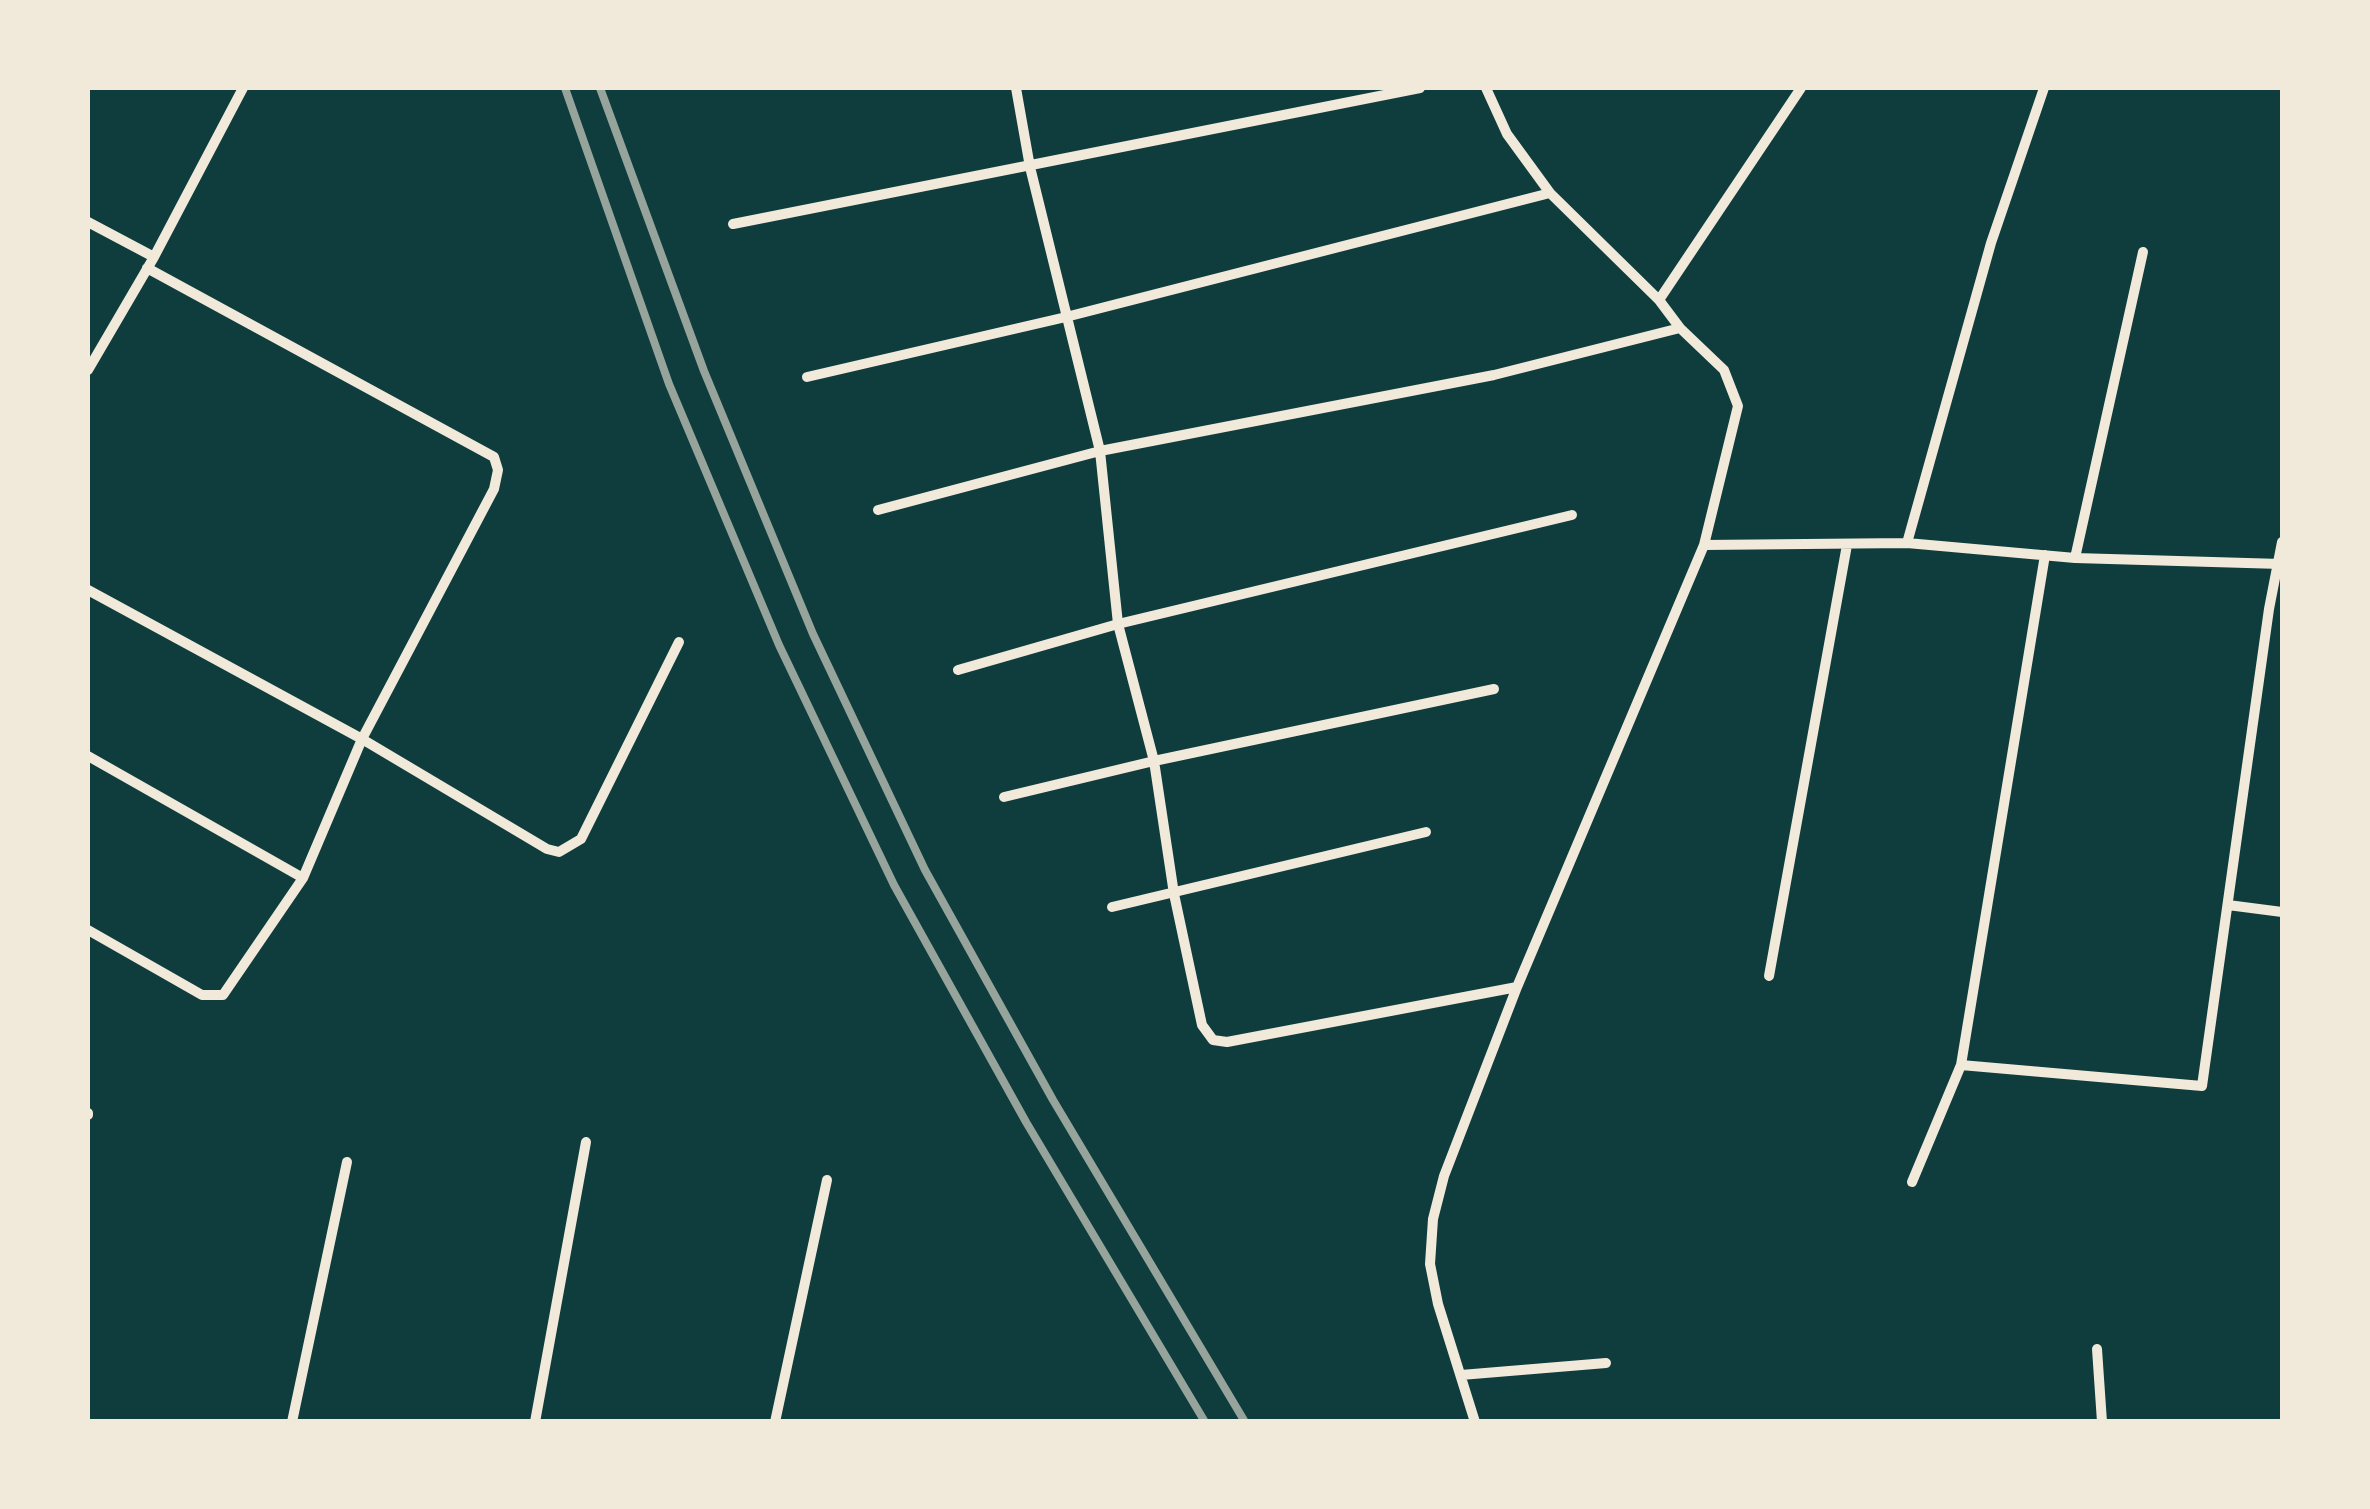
<!DOCTYPE html>
<style>
body{margin:0}
#map{position:relative;width:2370px;height:1509px;overflow:hidden;background:#0f3d3e;font-family:"Nunito Sans",sans-serif}
canvas{display:block}
.frame{position:absolute;inset:0;border:90px solid #f1e9da;pointer-events:none}
</style>
<div id="map">
<canvas width="2370" height="1509"></canvas>
<div class="frame"></div>
</div>
<script>
const g = document.querySelector('canvas').getContext('2d');
g.lineJoin = 'round';
function shape(rows) {
  const path = new Path2D();
  for (const r of rows) {
    path.moveTo(r[0], r[1]);
    for (let i = 2; i < r.length; i += 2) path.lineTo(r[i], r[i + 1]);
  }
  return path;
}
function stroke(path, color, width, dash) {
  g.strokeStyle = color;
  g.lineWidth = width;
  g.lineCap = dash ? 'butt' : 'round';
  g.setLineDash(dash || []);
  g.stroke(path);
}
stroke(shape([
 [1016,88,1030,167,1100,451,1118,624,1154,761,1174,894,1202,1025,1213,1040,1227,1042,1517,987],
 [1486,88,1507,134,1550,193,1659,300],
 [88,222,154,257],
 [733,224,1420,88],
 [88,370,154,257,243,88],
 [807,377,1066,317,1550,193],
 [878,510,1100,451,1494,375,1680,328],
 [1907,543,2075,558,2281,564],
 [1704,545,1738,406,1724,370,1680,328,1659,300,1801,88],
 [2045,555,1961,1065,2202,1086,2269,609,2282,542],
 [2075,558,2143,252],
 [88,590,362,739,547,849,559,852,581,839,679,642],
 [958,670,1118,624,1572,515],
 [88,756,303,878],
 [1004,797,1154,761,1494,689],
 [2228,905,2282,912],
 [1112,907,1426,832],
 [88,930,202,995,223,995,303,878,362,739,494,489,498,470,494,457,147,268],
 [1769,976,1847,545],
 [88,1115,88,1113],
 [1912,1182,1961,1065],
 [2097,1349,2102,1422],
 [1461,1375,1606,1363],
 [292,1422,347,1162],
 [535,1422,586,1142],
 [775,1422,827,1180],
 [1475,1422,1438,1304,1430,1264,1433,1219,1444,1176,1517,987,1704,545,1907,543,1991,243,2044,88]
]), '#f1e9da', 10);
stroke(shape([
 [565,88,669,384,779,645,894,885,1026,1122,1205,1422],
 [600,88,704,371,813,634,925,870,1053,1100,1245,1422]
]), '#97a49c', 8);
</script>
